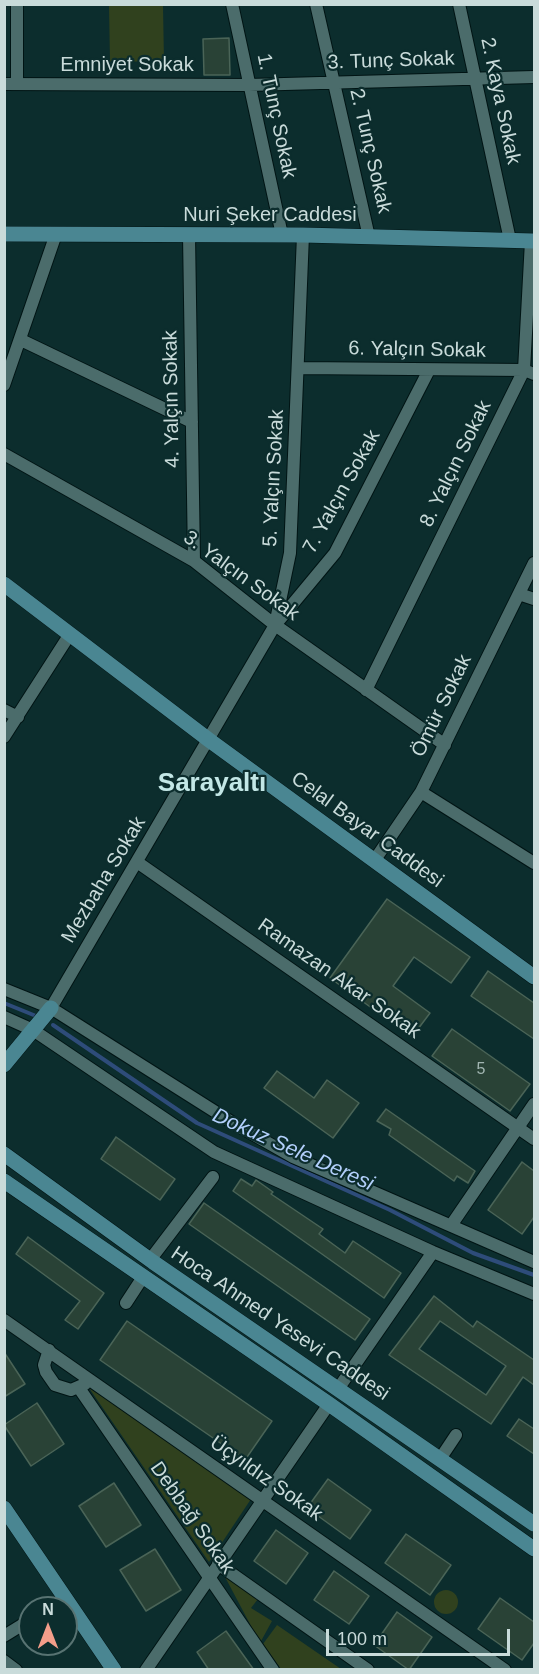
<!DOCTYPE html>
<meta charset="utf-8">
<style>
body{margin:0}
#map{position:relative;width:539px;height:1674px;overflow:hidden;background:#0c2d2d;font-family:Arial,sans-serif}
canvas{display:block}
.frame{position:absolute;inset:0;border:6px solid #c9dbda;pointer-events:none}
.north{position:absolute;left:18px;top:1596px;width:60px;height:60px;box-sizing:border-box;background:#0c2d2d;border:2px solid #587372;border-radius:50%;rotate:0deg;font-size:16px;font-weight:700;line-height:24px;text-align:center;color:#c9dbda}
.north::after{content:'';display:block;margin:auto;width:21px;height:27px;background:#f49e8a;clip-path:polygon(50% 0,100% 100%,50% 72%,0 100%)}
.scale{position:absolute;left:326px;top:1629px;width:184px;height:27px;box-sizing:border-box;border:3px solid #c9dbda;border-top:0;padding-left:8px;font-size:18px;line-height:21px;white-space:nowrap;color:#c9dbda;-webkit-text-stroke:4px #0c2d2d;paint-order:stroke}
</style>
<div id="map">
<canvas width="539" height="1674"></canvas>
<div class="frame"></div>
<div class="north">N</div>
<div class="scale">100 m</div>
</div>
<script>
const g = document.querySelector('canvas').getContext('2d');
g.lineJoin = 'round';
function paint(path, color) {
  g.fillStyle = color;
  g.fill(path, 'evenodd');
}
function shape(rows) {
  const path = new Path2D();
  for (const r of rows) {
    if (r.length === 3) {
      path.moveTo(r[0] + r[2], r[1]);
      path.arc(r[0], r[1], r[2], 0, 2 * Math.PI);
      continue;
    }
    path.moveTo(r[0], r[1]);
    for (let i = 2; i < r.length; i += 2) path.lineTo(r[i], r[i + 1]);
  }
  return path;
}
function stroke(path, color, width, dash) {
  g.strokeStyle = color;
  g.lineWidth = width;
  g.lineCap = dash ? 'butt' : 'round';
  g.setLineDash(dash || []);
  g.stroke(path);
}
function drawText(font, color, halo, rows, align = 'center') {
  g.font = font + ' Arial,sans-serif';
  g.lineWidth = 4.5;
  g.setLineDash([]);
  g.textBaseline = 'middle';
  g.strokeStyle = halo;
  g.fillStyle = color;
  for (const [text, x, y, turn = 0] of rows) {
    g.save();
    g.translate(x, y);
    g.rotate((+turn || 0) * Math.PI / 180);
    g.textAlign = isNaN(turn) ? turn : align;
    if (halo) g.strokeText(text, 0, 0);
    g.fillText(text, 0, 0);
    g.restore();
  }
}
paint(shape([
 [109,6,163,6,164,61,110,62],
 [89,1388,253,1496,209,1562],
 [224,1575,258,1599,251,1608,272,1621,260,1643],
 [446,1602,12],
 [277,1625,341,1669,281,1669,263,1644]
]), '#30411e');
stroke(shape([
 [4,1003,36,1016],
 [53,1025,197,1123,390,1210,473,1253,534,1275]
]), '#2e4c7a', 4);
const building = shape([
 [229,38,230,75,204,75,203,39,229,38],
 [387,899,470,957,451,983,414,957,393,986,430,1013,412,1037,330,978,387,899],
 [488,971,534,1003,534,1039,471,996,488,971],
 [452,1029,530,1084,510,1111,432,1056,452,1029],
 [277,1071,314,1098,327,1080,359,1103,333,1138,264,1088,277,1071],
 [386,1109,475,1171,468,1183,457,1176,454,1181,389,1135,391,1129,377,1121,386,1109],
 [116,1137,175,1179,160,1200,101,1159,116,1137],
 [522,1162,534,1171,534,1217,522,1234,488,1210,522,1162],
 [241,1179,252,1186,256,1180,273,1192,271,1194,323,1229,319,1234,345,1253,353,1241,401,1273,384,1298,233,1191,241,1179],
 [204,1203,370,1319,355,1340,189,1224,204,1203],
 [28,1237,104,1293,78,1329,65,1320,80,1301,16,1254,28,1237],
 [434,1296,473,1327,477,1321,534,1360,534,1385,523,1377,491,1424,389,1355,434,1296],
 [440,1321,506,1366,486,1395,419,1349,440,1321],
 [127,1321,272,1421,245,1460,100,1360,127,1321],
 [4,1352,25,1384,4,1397,4,1352],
 [37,1403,64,1444,31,1466,4,1425,37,1403],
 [519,1419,534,1429,534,1454,507,1436,519,1419],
 [328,1479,371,1510,350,1539,307,1508,328,1479],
 [114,1483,141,1525,106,1547,79,1506,114,1483],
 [276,1530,308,1553,286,1584,254,1561,276,1530],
 [406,1534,451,1565,430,1595,385,1563,406,1534],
 [155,1549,181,1590,146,1611,120,1570,155,1549],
 [334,1571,369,1596,349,1624,314,1600,334,1571],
 [500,1598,534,1622,534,1643,522,1660,478,1629,500,1598],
 [397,1612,432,1637,409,1670,374,1645,397,1612],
 [226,1631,254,1670,209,1670,197,1652,226,1631]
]);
paint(building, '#294236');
stroke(building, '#4a6457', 1.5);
const street = shape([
 [17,4,17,84],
 [232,4,282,235],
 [316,4,369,237],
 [459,4,510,240],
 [4,84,249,85,534,77],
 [189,235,194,561],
 [21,340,192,422],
 [299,368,524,370,534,374],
 [4,385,56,234],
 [4,454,194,561,275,625,445,745],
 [519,594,534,599],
 [276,624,335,553,429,370],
 [366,690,524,370,531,241],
 [4,710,18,717],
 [4,737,70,634],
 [421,792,534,863],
 [374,861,421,792,534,563],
 [137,862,534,1139],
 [4,989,51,1008,233,1123,293,1157,534,1262],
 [51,1008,275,625,290,553,303,235],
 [4,1017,33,1030,214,1152,433,1252,534,1294],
 [452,1224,534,1104],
 [150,1260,213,1177],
 [126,1303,143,1277],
 [4,1320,505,1670],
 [49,1350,44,1365,46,1372,55,1385,71,1390,85,1384],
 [79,1388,273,1670],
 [338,1389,433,1252],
 [440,1459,456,1435],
 [218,1564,368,1670],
 [49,1608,65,1598],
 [4,1636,30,1620],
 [4,1661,16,1670],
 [146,1670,329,1404]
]);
const secondary = shape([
 [4,234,303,235,534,241],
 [4,584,209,740,534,977],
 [4,1065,51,1008],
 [4,1154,153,1262,534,1524],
 [4,1181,329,1404,534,1549],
 [4,1508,114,1670]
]);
stroke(street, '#001414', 14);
stroke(secondary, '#001414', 16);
stroke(street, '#4b6c6b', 12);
stroke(secondary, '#4a8692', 15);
drawText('16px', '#a1b5b1', null, [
 ["5",481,1070]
]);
drawText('20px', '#c9dbda', '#0c2d2d', [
 ["3. Tunç Sokak",391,61,-2],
 ["Emniyet Sokak",127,65],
 ["2. Kaya Sokak",500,101,78],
 ["1. Tunç Sokak",276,116,78],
 ["2. Tunç Sokak",370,151,77],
 ["Nuri Şeker Caddesi",270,215],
 ["6. Yalçın Sokak",417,350,1],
 ["4. Yalçın Sokak",172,399,-91],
 ["8. Yalçın Sokak",456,464,-64],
 ["5. Yalçın Sokak",274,478,-87],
 ["7. Yalçın Sokak",342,492,-61],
 ["3. Yalçın Sokak",241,576,36],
 ["Ömür Sokak",442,706,-64],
 ["Celal Bayar Caddesi",367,830,36],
 ["Mezbaha Sokak",104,880,-59],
 ["Ramazan Akar Sokak",339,979,35],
 ["Hoca Ahmed Yesevi Caddesi",280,1324,34],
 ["Üçyıldız Sokak",266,1479,35],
 ["Debbağ Sokak",192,1518,55]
]);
drawText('italic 21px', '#b3d0fc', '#0c2d2d', [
 ["Dokuz Sele Deresi",293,1150,24]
]);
drawText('bold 26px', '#c3e7e6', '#0c2d2d', [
 ["Sarayaltı",212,784]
]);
</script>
